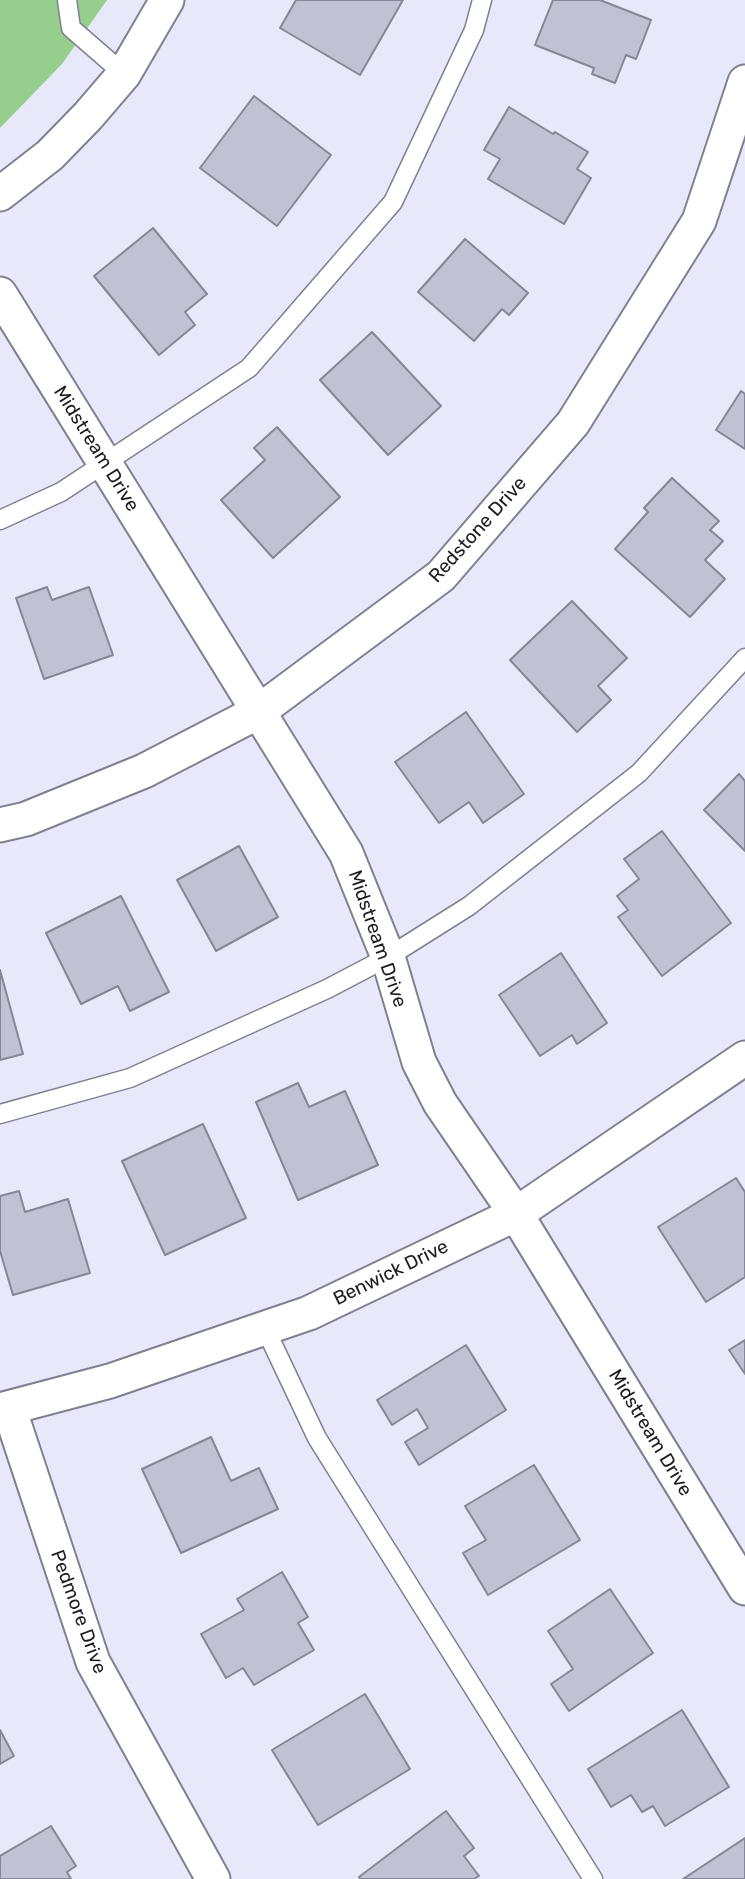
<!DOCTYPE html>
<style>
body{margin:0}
canvas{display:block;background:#e8e8fb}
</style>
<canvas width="745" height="1879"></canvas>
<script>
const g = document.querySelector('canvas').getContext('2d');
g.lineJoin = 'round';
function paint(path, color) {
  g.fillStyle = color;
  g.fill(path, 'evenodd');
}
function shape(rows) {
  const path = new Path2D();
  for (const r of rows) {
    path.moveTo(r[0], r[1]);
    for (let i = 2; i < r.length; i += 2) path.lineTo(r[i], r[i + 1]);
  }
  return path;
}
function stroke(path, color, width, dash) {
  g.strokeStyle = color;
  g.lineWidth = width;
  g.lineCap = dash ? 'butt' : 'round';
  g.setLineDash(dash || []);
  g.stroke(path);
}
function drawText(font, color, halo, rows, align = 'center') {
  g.font = font + ' Rubik,sans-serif';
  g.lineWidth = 5;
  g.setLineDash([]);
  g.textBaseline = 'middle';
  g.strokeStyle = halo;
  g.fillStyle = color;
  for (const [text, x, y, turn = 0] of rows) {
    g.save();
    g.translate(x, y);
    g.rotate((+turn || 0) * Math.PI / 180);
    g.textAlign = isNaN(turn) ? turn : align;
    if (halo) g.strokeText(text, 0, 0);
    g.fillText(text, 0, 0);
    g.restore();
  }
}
paint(shape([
 [0,0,107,0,62,64,0,128]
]), '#96ce8d');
const building = shape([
 [296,0,403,0,360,75,280,28,296,0],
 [553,0,600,0,651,20,636,59,626,55,615,83,592,74,594,68,535,45,553,0],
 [254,96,331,155,277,226,200,168,254,96],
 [509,107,553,134,555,132,588,152,577,169,591,178,564,224,488,179,500,159,484,150,509,107],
 [153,228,207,294,185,312,195,325,159,355,94,276,153,228],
 [465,239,528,293,509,315,502,309,474,341,418,292,465,239],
 [372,332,441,406,388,455,320,380,372,332],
 [741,391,745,394,745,449,716,430,741,391],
 [277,427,340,497,273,558,221,500,265,460,254,448,277,427],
 [672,478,719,521,710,530,723,541,705,560,725,579,690,617,615,549,648,512,644,508,672,478],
 [47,587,52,600,89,587,113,655,44,679,16,598,47,587],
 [572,601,627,658,598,686,611,700,577,732,510,660,572,601],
 [466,712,524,794,483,823,469,802,439,823,395,762,466,712],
 [739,774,745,781,745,851,704,810,739,774],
 [662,831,731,923,662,976,618,917,628,910,617,896,639,879,624,859,662,831],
 [239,846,278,917,216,951,177,880,239,846],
 [121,896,169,992,130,1011,118,986,81,1004,46,933,121,896],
 [561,953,607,1023,577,1044,572,1035,540,1056,499,995,561,953],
 [0,970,23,1054,0,1060,0,970],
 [298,1083,309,1107,345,1091,378,1165,298,1200,256,1102,298,1083],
 [203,1124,246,1218,165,1255,122,1161,203,1124],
 [736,1178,745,1192,745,1277,706,1302,658,1227,736,1178],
 [19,1191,25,1212,68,1199,90,1273,13,1295,0,1251,0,1196,19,1191],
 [745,1340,745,1374,729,1350,745,1340],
 [466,1345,506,1410,419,1465,405,1442,428,1428,417,1409,392,1425,377,1400,466,1345],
 [211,1437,231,1481,259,1468,278,1509,181,1553,142,1469,211,1437],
 [534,1465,580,1540,488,1595,463,1553,486,1540,465,1506,534,1465],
 [282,1572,308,1617,298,1623,314,1650,254,1685,243,1668,226,1678,201,1634,244,1610,237,1599,282,1572],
 [610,1589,653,1653,569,1711,551,1684,573,1669,548,1631,610,1589],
 [365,1694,410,1769,318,1825,272,1750,365,1694],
 [682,1710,729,1787,665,1826,653,1806,642,1812,631,1795,611,1807,588,1769,682,1710],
 [0,1730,14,1756,0,1764,0,1730],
 [446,1811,474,1848,464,1856,479,1876,474,1879,360,1879,359,1877,446,1811],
 [51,1826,76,1866,67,1872,71,1879,0,1879,0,1856,51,1826],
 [745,1838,745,1879,683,1879,745,1838]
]);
paint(building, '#c0c1d3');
stroke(building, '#858697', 2);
const service = shape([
 [67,0,71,28,124,74],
 [0,520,61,492,249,368,393,202,474,30,482,0],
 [0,1114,130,1078,327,989,388,957,469,906,639,773,745,658],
 [265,1328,317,1438,593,1879]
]);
const minor = shape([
 [0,194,50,155,88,116,124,74,167,0],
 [0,294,346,853,388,957,419,1062,440,1103,516,1214,745,1588],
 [0,825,26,819,144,771,258,712,441,576,573,423,699,221,745,82],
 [9,1408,93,1662,213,1879],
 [0,1410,110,1381,309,1313,516,1214,745,1058]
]);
stroke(service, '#808091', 21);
stroke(minor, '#808091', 37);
stroke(service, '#fff', 18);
stroke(minor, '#fff', 33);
drawText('19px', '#1a1a20', '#fff', [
 ["Midstream Drive",96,449,58],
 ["Redstone Drive",478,530,-48],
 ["Midstream Drive",377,939,71],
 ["Benwick Drive",391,1273,-26],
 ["Midstream Drive",650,1433,59],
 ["Pedmore Drive",78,1612,70]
]);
</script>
